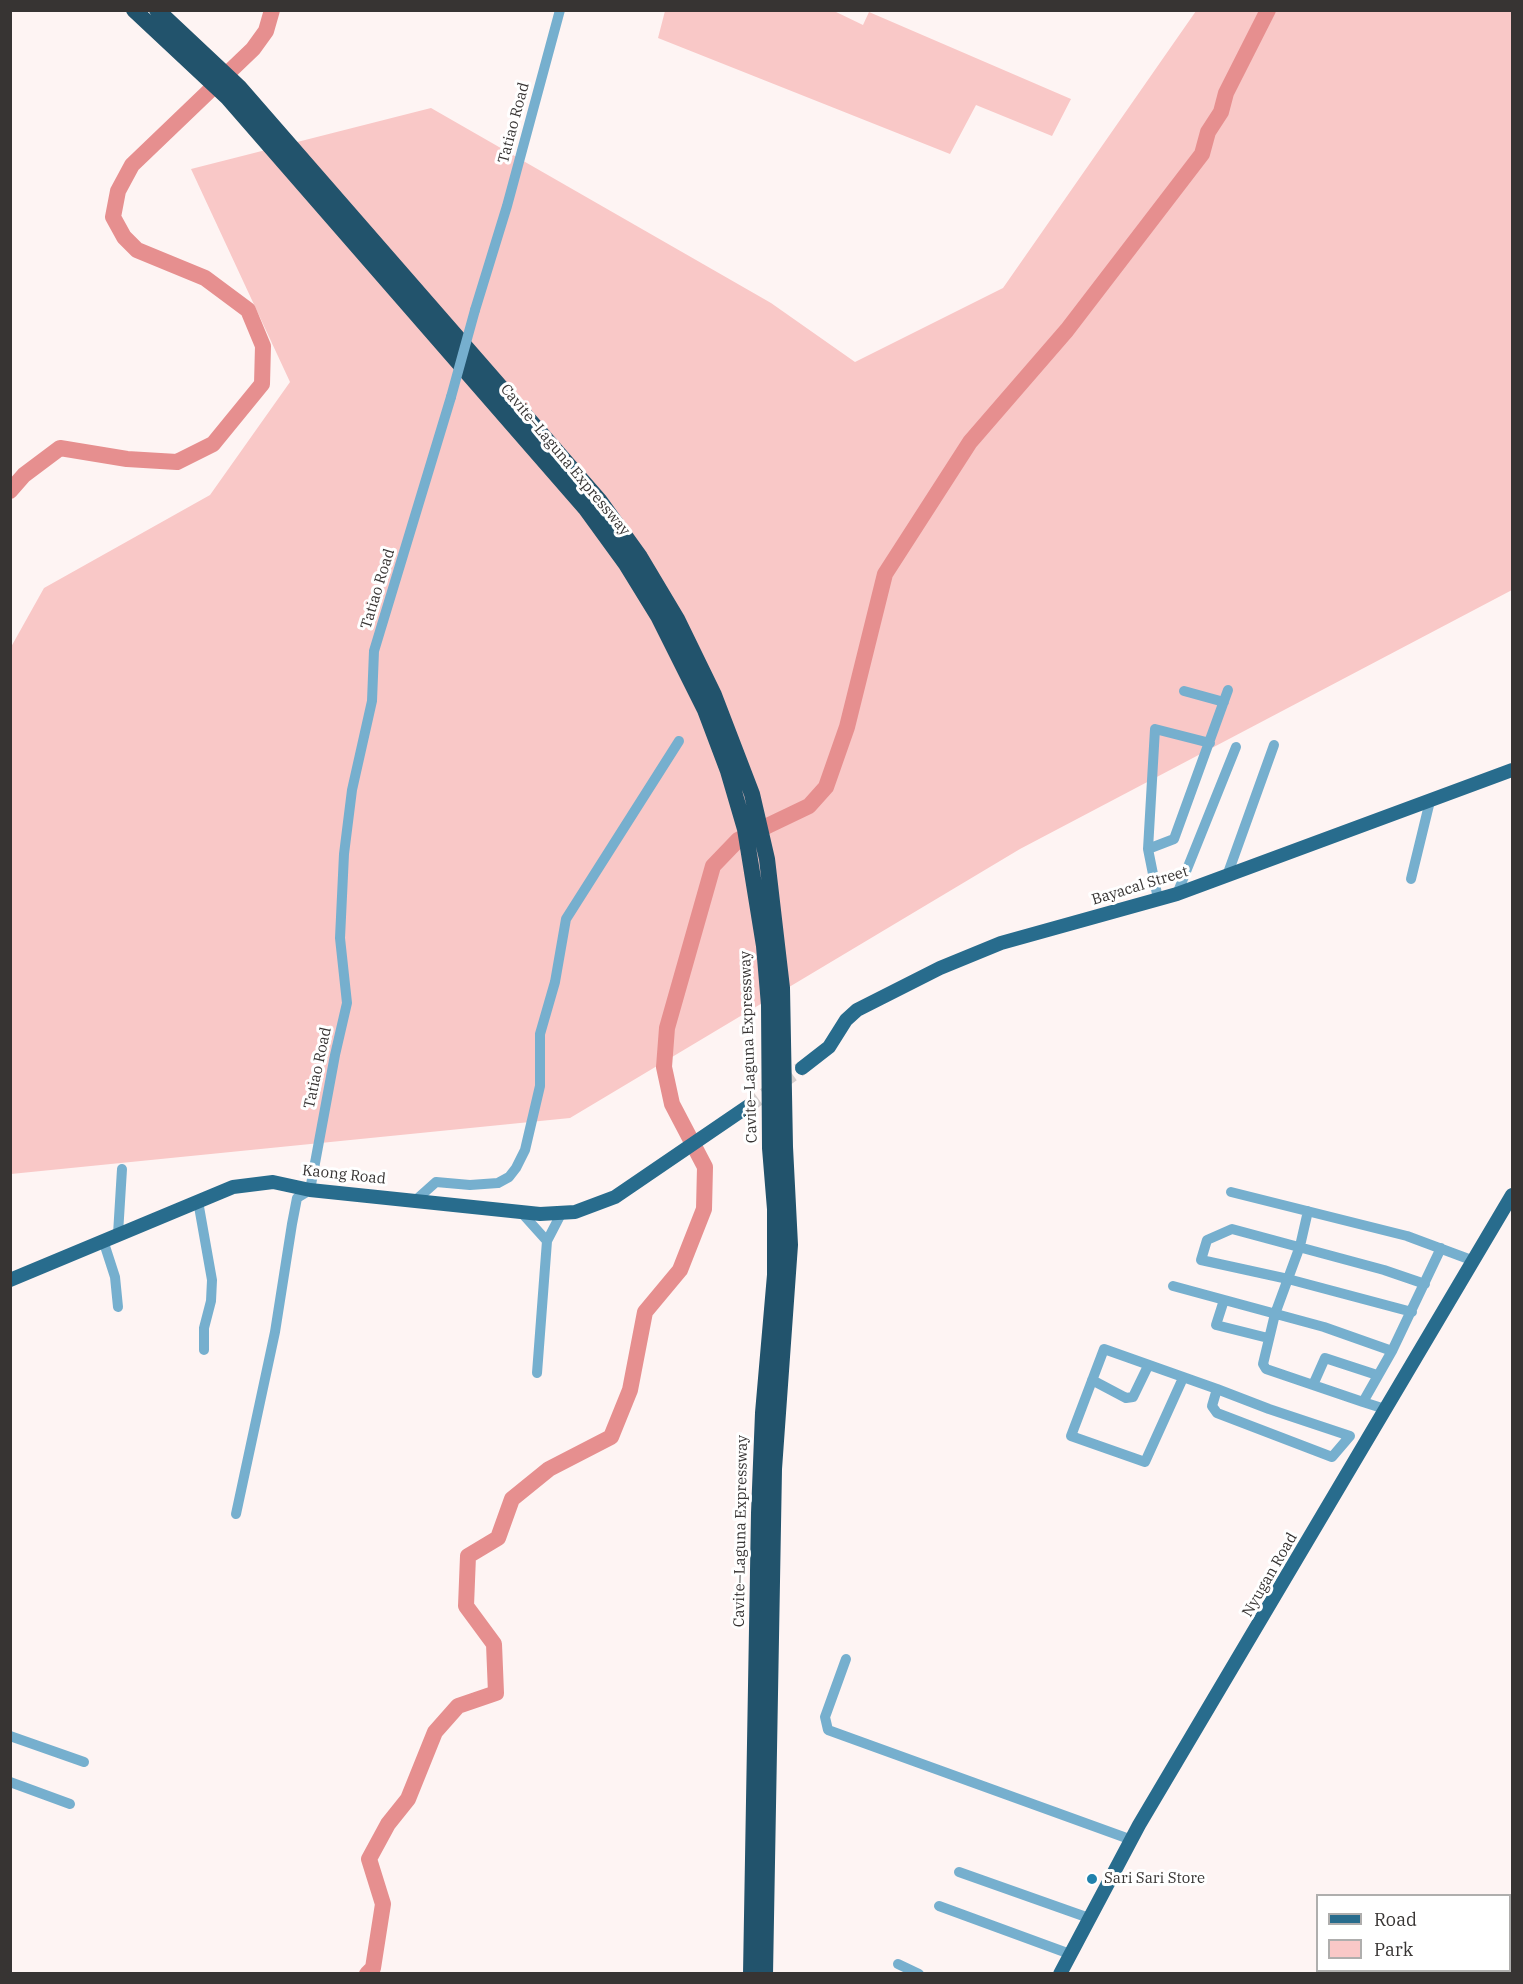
<!DOCTYPE html>
<meta charset="utf-8">
<style>
body{margin:0}
#map{position:relative;width:1523px;height:1984px;overflow:hidden;background:#fef4f3;font-family:"IBM Plex Serif",serif}
canvas{display:block}
.frame{position:absolute;inset:0;border:12px solid #373433;pointer-events:none}
.legend{position:absolute;left:1316px;top:1894px;width:195px;height:78px;box-sizing:border-box;background:#fff;border:2px solid #afaead;margin:0;padding:8px 10px;list-style:none;font-size:18px;color:#373433}
.legend li{display:flex;align-items:center;gap:12px;height:30px}
.legend b{width:30px;border:2px solid #afaead}
</style>
<div id="map">
<canvas width="1523" height="1984"></canvas>
<div class="frame"></div>
<ul class="legend">
<li><b style="height:8px;background:#286c8d"></b>Road</li>
<li><b style="height:16px;background:#f9c8c7"></b>Park</li>
</ul>
</div>
<script>
const g = document.querySelector('canvas').getContext('2d');
g.lineJoin = 'round';
function paint(path, color) {
  g.fillStyle = color;
  g.fill(path, 'evenodd');
}
function shape(rows) {
  const path = new Path2D();
  for (const r of rows) {
    path.moveTo(r[0], r[1]);
    for (let i = 2; i < r.length; i += 2) path.lineTo(r[i], r[i + 1]);
  }
  return path;
}
function stroke(path, color, width, dash) {
  g.strokeStyle = color;
  g.lineWidth = width;
  g.lineCap = dash ? 'butt' : 'round';
  g.setLineDash(dash || []);
  g.stroke(path);
}
function drawText(font, color, halo, rows, align = 'center') {
  g.font = font + ' "IBM Plex Serif",serif';
  g.lineWidth = 6;
  g.setLineDash([]);
  g.textBaseline = 'middle';
  g.strokeStyle = halo;
  g.fillStyle = color;
  for (const [text, x, y, turn = 0] of rows) {
    g.save();
    g.translate(x, y);
    g.rotate((+turn || 0) * Math.PI / 180);
    g.textAlign = isNaN(turn) ? turn : align;
    if (halo) g.strokeText(text, 0, 0);
    g.fillText(text, 0, 0);
    g.restore();
  }
}
paint(shape([
 [665,11,834,11,863,25,869,12,1071,99,1052,136,976,105,950,154,658,38],
 [1196,11,1512,11,1512,590,1020,849,570,1118,11,1174,11,647,44,588,210,495,290,382,191,169,431,108,771,303,855,362,1003,288]
]), '#f9c8c7');
stroke(shape([
 [10,491,24,475,60,448,127,459,177,462,213,444,262,384,263,346,248,310,205,278,137,250,124,237,113,217,118,191,132,165,253,49,266,31,272,10],
 [367,1974,373,1968,383,1904,369,1859,388,1824,408,1799,435,1732,458,1706,496,1693,494,1644,466,1606,468,1556,498,1538,512,1499,549,1469,611,1437,630,1390,645,1312,680,1270,704,1209,705,1167,672,1104,664,1067,667,1028,713,866,738,840,809,806,826,787,847,727,885,574,970,442,1067,330,1202,154,1208,132,1221,112,1226,93,1268,10]
]), '#e68f8f', 16);
stroke(shape([
 [747,1107,802,1068]
]), '#d6cecd', 14, [14, 7]);
stroke(shape([
 [475,310,507,206,560,10],
 [1184,691,1224,702],
 [1148,849,1155,729,1210,743],
 [1228,873,1274,745],
 [1411,879,1430,801],
 [1177,894,1236,747],
 [1158,899,1148,849,1174,839,1228,690],
 [1231,1192,1407,1236,1474,1261],
 [417,1199,436,1182,470,1185,498,1183,509,1177,516,1168,525,1150,540,1086,540,1034,555,982,566,919,679,741],
 [198,1201,212,1280,211,1301,204,1328,204,1350],
 [520,1211,547,1241],
 [1308,1211,1300,1246,1275,1314,1263,1364,1266,1369,1363,1402,1392,1351],
 [118,1234,122,1169],
 [103,1240,115,1277,118,1307],
 [1173,1286,1324,1327,1392,1351,1441,1248],
 [1224,1300,1216,1325,1268,1338],
 [1412,1312,1288,1279,1201,1260,1207,1240,1232,1229,1384,1270,1425,1284],
 [537,1373,547,1241,561,1214],
 [1183,1378,1145,1462,1071,1436,1104,1349,1217,1389],
 [1092,1380,1126,1398,1133,1397,1148,1366],
 [1313,1385,1325,1358,1377,1375],
 [1217,1389,1269,1409,1350,1436,1332,1457,1217,1413,1212,1406,1217,1389],
 [1363,1402,1385,1409],
 [236,1514,275,1332,292,1224,297,1198,310,1190,335,1055,347,1003,340,938,344,854,352,790,372,701,374,651,451,397],
 [846,1659,825,1717,828,1730,1132,1840],
 [10,1736,84,1762],
 [10,1782,70,1804],
 [959,1872,1089,1918],
 [939,1906,1070,1954],
 [898,1964,919,1974]
]), '#76afce', 10);
stroke(shape([
 [802,1068,829,1047,846,1020,857,1010,940,968,1001,943,1177,894,1512,770],
 [10,1280,233,1187,273,1182,310,1190,540,1214,575,1212,615,1197,747,1107],
 [1060,1974,1139,1825,1512,1195]
]), '#286c8d', 14);
stroke(shape([
 [134,10,228,98,586,509,626,564,658,616,705,710,728,771,745,829,764,946,769,1005,770,1148,775,1209,775,1275,763,1413,759,1513,751,1974],
 [157,10,239,87,599,500,640,557,677,619,714,695,752,794,767,859,782,988,785,1147,790,1245,774,1469,765,1974]
]), '#22536c', 16);
stroke(shape([
 [451,397,475,310]
]), '#76afce', 10);
for (const [x, y, r, color] of [
 [1092,1879,6,"#2081ac"]
]) {
  const dot = new Path2D();
  dot.arc(x, y, r, 0, 2 * Math.PI);
  g.fillStyle = color;
  g.fill(dot);
  stroke(dot, '#fff', 2);
}
drawText('15px', '#373433', '#fff', [
 ["Tatiao Road",514,123,-75],
 ["Cavite–Laguna Expressway",565,460,50],
 ["Tatiao Road",378,589,-73],
 ["Bayacal Street",1140,886,-17],
 ["Cavite–Laguna Expressway",749,1047,-92],
 ["Tatiao Road",318,1068,-78],
 ["Kaong Road",344,1175,6],
 ["Cavite–Laguna Expressway",741,1531,-89],
 ["Nyugan Road",1270,1575,-60]
]);
drawText('15px', '#373433', '#fff', [
 ["Sari Sari Store",1104,1879]
], 'left');
</script>
